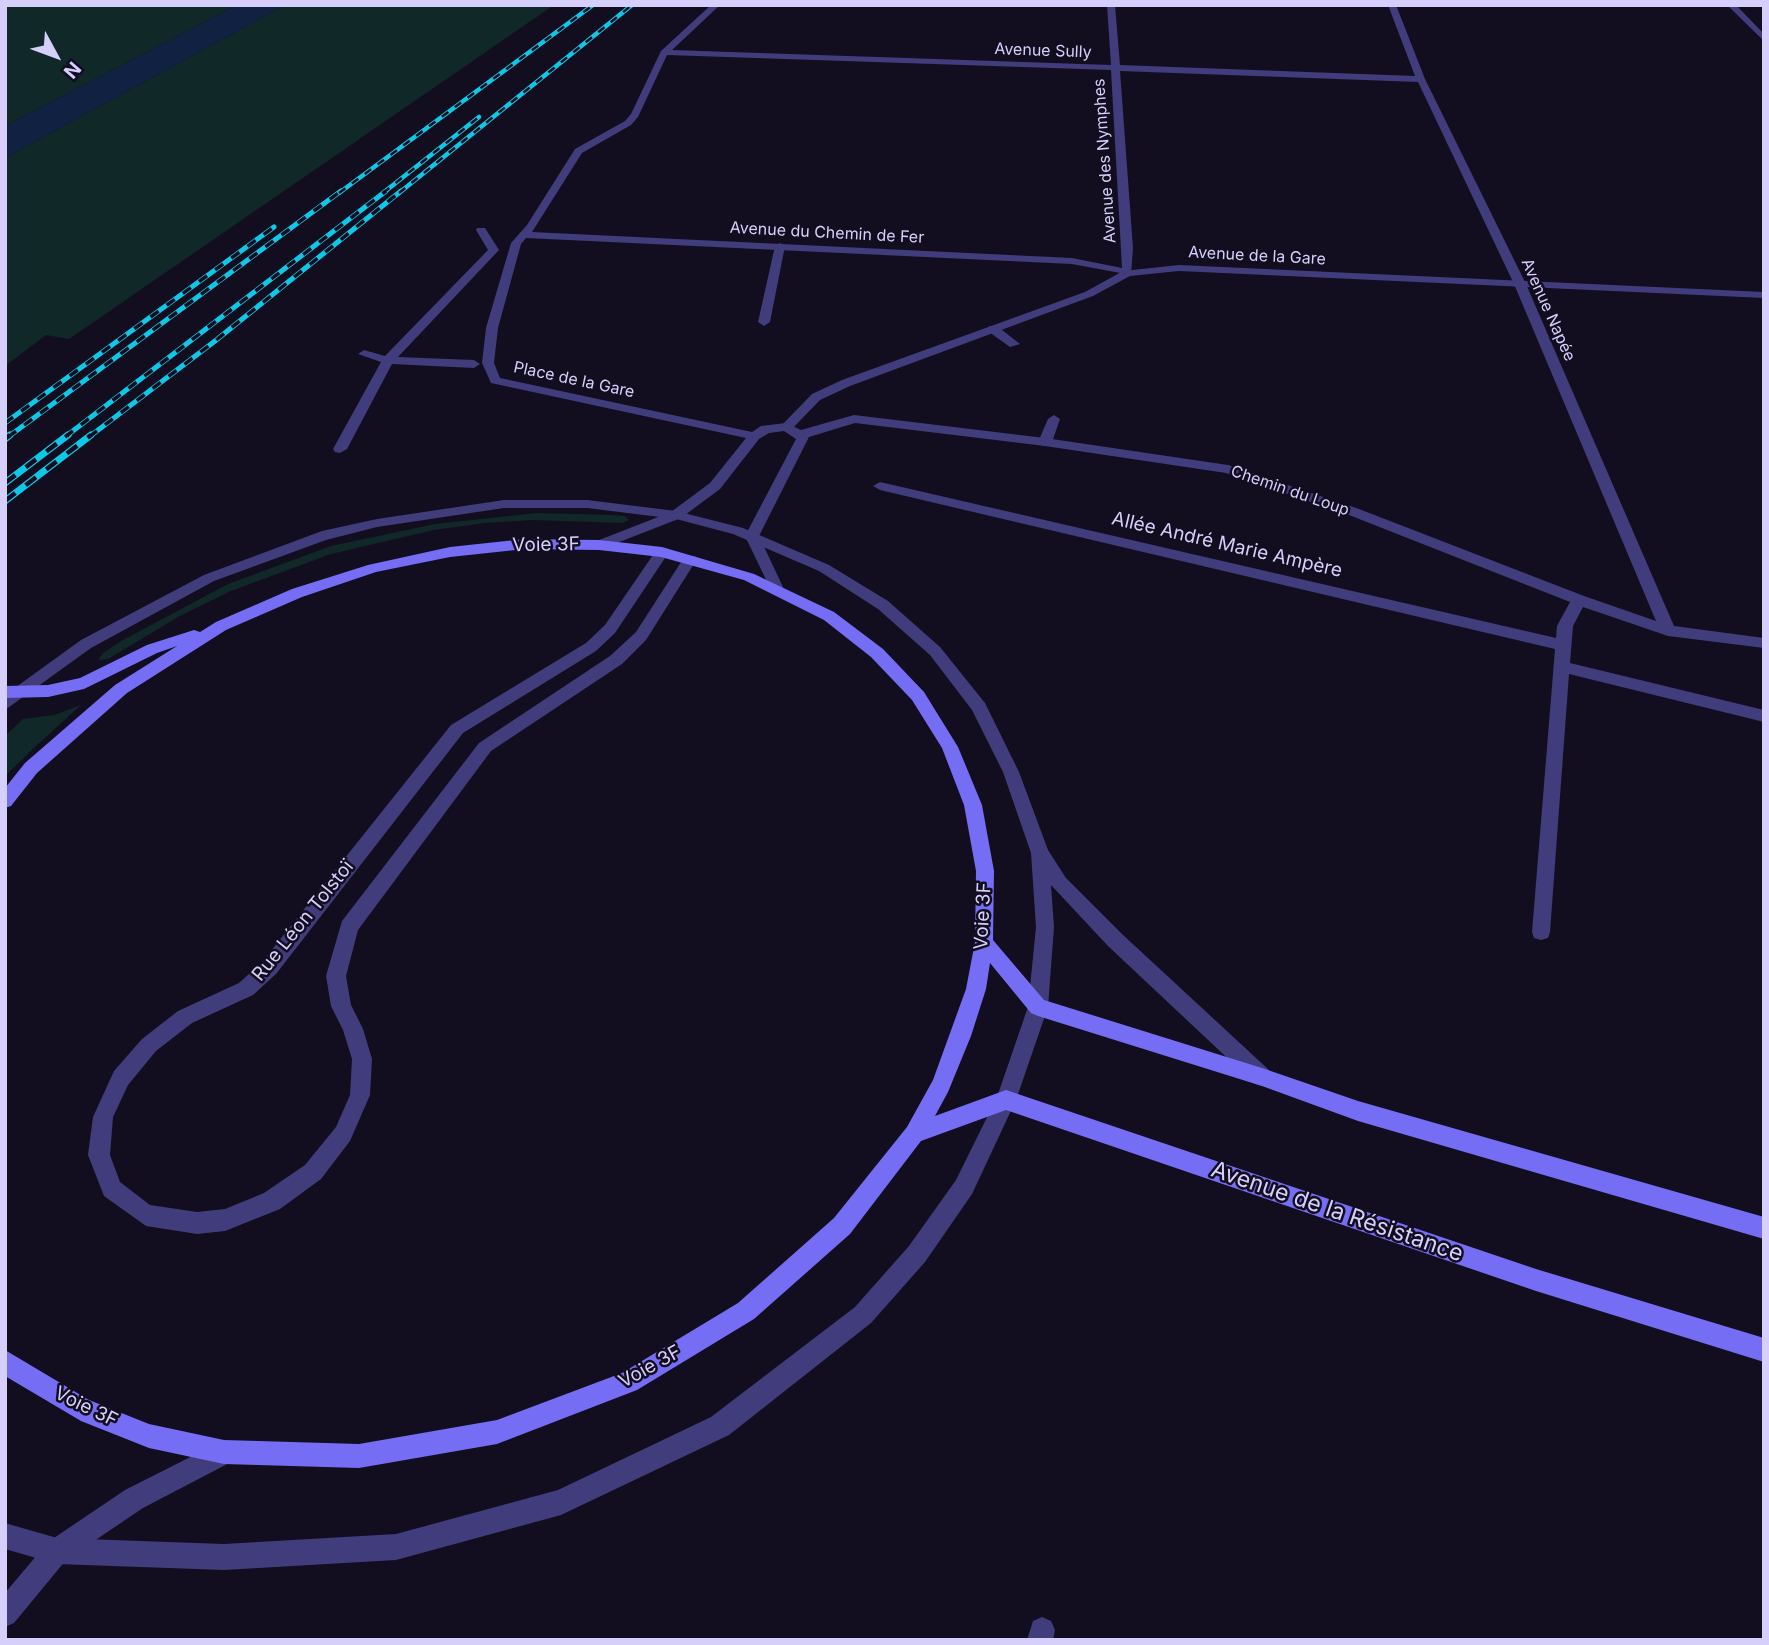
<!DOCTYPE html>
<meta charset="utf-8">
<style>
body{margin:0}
#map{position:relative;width:1769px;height:1645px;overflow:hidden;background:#120e1f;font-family:Inter,sans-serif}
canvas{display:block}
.frame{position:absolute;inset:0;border:7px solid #d6cffc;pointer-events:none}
.north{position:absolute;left:21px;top:21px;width:70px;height:70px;-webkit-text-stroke:5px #120e1f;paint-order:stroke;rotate:131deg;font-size:19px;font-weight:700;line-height:28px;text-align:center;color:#d6cffc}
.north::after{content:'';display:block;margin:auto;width:24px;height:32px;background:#d6cffc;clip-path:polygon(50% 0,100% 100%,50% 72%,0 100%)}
</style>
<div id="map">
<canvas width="1769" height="1645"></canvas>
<div class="frame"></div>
<div class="north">N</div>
</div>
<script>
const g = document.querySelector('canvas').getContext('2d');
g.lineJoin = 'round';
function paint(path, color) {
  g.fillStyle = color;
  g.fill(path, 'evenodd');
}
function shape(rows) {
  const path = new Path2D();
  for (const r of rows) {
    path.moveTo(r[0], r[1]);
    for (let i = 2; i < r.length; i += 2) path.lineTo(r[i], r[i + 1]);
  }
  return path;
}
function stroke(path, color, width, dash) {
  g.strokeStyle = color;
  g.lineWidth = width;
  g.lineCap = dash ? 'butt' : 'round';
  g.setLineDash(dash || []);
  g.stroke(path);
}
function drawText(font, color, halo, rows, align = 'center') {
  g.font = font + ' Inter,sans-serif';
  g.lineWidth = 5;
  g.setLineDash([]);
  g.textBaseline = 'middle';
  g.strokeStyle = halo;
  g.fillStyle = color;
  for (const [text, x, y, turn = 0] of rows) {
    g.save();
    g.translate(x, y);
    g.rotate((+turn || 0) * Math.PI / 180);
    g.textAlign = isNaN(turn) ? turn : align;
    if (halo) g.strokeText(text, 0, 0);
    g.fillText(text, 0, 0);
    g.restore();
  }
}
paint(shape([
 [5,5,237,5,5,126],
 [285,5,554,5,69,339,46,335,5,366,5,158],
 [537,513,610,515,625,516,629,520,622,523,533,520,485,523,434,530,331,554,231,591,178,617,108,659,98,660,103,653,123,640,228,584,331,546,435,524],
 [81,705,38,744,5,776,5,736,23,719,54,715]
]), '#112828');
paint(shape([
 [237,5,285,5,5,158,5,126]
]), '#102141');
paint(shape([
 [780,243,785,246,770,322,764,326,758,322,775,246,780,243],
 [989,326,997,326,1020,344,1010,347,989,332,989,326],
 [1054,415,1060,419,1052,442,1045,446,1040,445,1038,442,1048,419,1054,415],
 [504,500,587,500,676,511,743,528,829,565,888,601,940,647,985,703,1019,772,1048,850,1066,878,1122,934,1269,1070,1272,1077,1269,1084,1262,1086,1255,1084,1108,946,1051,885,1054,927,1048,1007,1016,1100,972,1194,925,1262,871,1323,729,1435,561,1515,396,1560,224,1570,57,1564,5,1549,5,1523,57,1538,224,1544,396,1534,558,1490,711,1417,855,1307,909,1246,956,1180,997,1097,1028,1007,1036,927,1031,853,1003,772,972,710,930,655,878,609,819,571,733,534,676,519,587,508,504,508,377,527,326,540,214,581,91,648,5,710,5,695,81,640,204,575,322,531,377,519,504,500],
 [1042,1617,1051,1621,1055,1630,1053,1640,1027,1640,1033,1621,1042,1617]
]), '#413c7b');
paint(shape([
 [477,228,485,228,499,250,398,357,474,360,480,364,474,368,392,364,347,449,340,453,335,452,333,449,381,362,358,354,364,350,385,356,488,250,476,230,477,228]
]), '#413c7b');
paint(shape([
 [711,5,720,5,672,50,1111,65,1107,5,1115,5,1120,65,1415,76,1388,5,1396,5,1425,79,1526,284,1674,626,1764,638,1764,648,1668,636,1583,607,1573,626,1570,663,1764,710,1764,722,1569,674,1550,932,1548,938,1541,940,1534,938,1532,932,1555,649,880,490,873,486,880,482,1556,638,1557,626,1570,602,1349,515,1226,473,1045,446,855,423,809,437,759,536,783,587,781,590,771,590,745,536,796,439,784,431,769,433,759,439,720,489,681,518,604,548,594,548,594,542,671,512,710,483,746,438,491,383,482,363,486,328,511,243,527,225,575,149,625,121,631,114,661,51,711,5],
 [667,55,1111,70,1122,268,1072,258,532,232,582,153,631,125,638,117,667,55],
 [1120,71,1418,82,1514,284,1656,621,1584,596,1359,509,1228,465,1045,438,854,415,801,430,786,423,761,426,752,432,500,378,494,363,498,328,521,244,526,238,1072,264,1131,275,1133,248,1120,71],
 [1727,5,1736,5,1764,34,1764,41,1727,5],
 [662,547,669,552,615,633,596,651,463,733,276,974,253,995,192,1023,156,1051,128,1085,113,1117,110,1155,120,1182,150,1205,197,1212,225,1209,264,1193,305,1165,336,1127,350,1095,352,1059,343,1030,331,1006,326,976,342,921,479,743,610,656,636,632,685,556,695,556,697,559,646,640,622,664,491,751,358,930,346,976,351,1005,363,1029,372,1059,370,1095,350,1141,321,1179,280,1209,225,1231,197,1234,146,1226,104,1196,88,1155,93,1117,114,1071,142,1039,178,1011,239,983,262,962,451,725,586,643,605,625,657,549,662,547]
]), '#413c7b');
paint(shape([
 [1179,265,1764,292,1764,298,1179,271,1130,276,1093,296,850,386,820,400,791,430,786,431,780,427,812,394,842,380,1085,292,1123,271,1179,265],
 [224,1440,233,1443,236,1452,233,1461,143,1508,66,1560,14,1623,5,1627,5,1593,48,1542,125,1490,224,1440]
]), '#413c7b');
paint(shape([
 [525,539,599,540,662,547,754,574,834,612,883,649,924,692,958,747,982,805,994,871,993,940,1044,1000,1262,1068,1358,1101,1764,1217,1764,1239,1358,1121,1262,1086,1038,1016,1031,1013,990,963,986,989,971,1036,948,1092,935,1116,1006,1090,1536,1269,1764,1338,1764,1362,1536,1291,1006,1110,921,1141,850,1234,754,1319,637,1390,497,1444,359,1468,224,1464,149,1448,81,1421,5,1376,5,1350,89,1400,149,1424,224,1440,359,1444,497,1420,622,1373,738,1303,834,1218,907,1127,933,1080,966,989,975,942,976,871,964,805,942,748,912,700,871,657,824,620,744,580,661,557,599,550,525,549,450,557,376,572,302,597,226,630,127,693,37,773,11,806,5,808,5,788,25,763,115,685,177,646,157,653,84,689,48,697,5,698,5,686,48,685,80,678,147,645,194,630,200,632,216,622,292,589,368,565,450,547,525,539]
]), '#766df5');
const railFar2 = shape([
 [339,193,593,5],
 [383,193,479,117],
 [399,193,632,5]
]);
const railFar1 = shape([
 [5,423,274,227],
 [8,437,341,191],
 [65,437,386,191],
 [89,437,215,341,401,191]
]);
const rail = shape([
 [5,439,10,435],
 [5,483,68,435],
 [5,501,91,435]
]);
stroke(railFar2, '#0fc8e8', 4.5);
stroke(railFar1, '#0fc8e8', 5);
stroke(rail, '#0fc8e8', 7);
stroke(railFar2, '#120e1f', 2.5, [8]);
stroke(railFar1, '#120e1f', 3.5, [10]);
stroke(rail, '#120e1f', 4.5, [13]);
drawText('16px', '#d6cffc', '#120e1f', [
 ["Avenue Sully",1043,51,2],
 ["Avenue des Nymphes",1105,161,-94],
 ["Avenue du Chemin de Fer",827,233,3],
 ["Avenue de la Gare",1257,256,3],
 ["Avenue Napée",1548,310,66],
 ["Place de la Gare",574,380,12],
 ["Chemin du Loup",1290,491,19]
]);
drawText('19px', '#d6cffc', '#120e1f', [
 ["Voie 3F",546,545,-1],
 ["Allée André Marie Ampère",1227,545,13],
 ["Voie 3F",983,916,-87],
 ["Rue Léon Tolstoï",303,921,-51],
 ["Voie 3F",650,1367,-29],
 ["Voie 3F",86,1407,26]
]);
drawText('23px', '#d6cffc', '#120e1f', [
 ["Avenue de la Résistance",1337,1212,19]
]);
</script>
